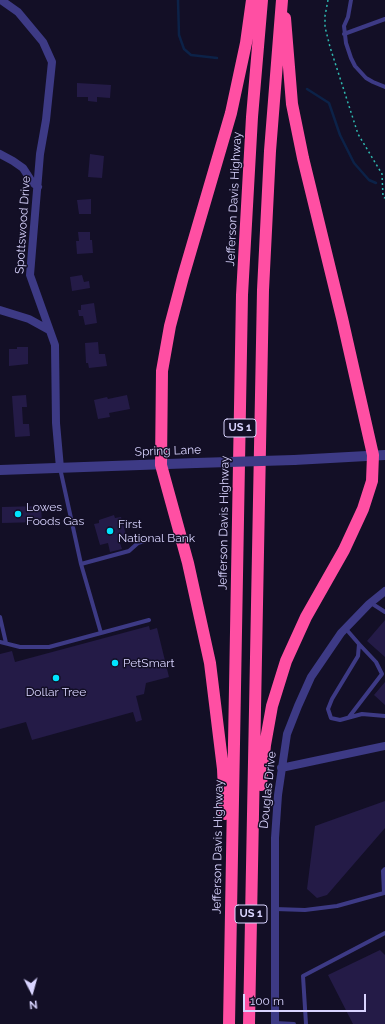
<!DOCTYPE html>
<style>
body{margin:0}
#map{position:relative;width:385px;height:1024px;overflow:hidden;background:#130f26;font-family:Raleway,sans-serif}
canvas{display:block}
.north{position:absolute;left:12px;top:972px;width:40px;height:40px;-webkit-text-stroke:3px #130f26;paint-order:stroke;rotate:174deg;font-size:11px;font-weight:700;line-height:16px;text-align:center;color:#d9d4ff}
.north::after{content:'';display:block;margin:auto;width:14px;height:18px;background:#d9d4ff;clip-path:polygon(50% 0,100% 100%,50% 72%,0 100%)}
.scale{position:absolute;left:243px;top:994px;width:123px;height:18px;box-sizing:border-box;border:2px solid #d9d4ff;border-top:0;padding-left:5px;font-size:12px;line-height:14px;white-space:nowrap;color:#d9d4ff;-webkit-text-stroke:3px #130f26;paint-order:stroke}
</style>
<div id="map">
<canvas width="385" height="1024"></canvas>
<div class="north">N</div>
<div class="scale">100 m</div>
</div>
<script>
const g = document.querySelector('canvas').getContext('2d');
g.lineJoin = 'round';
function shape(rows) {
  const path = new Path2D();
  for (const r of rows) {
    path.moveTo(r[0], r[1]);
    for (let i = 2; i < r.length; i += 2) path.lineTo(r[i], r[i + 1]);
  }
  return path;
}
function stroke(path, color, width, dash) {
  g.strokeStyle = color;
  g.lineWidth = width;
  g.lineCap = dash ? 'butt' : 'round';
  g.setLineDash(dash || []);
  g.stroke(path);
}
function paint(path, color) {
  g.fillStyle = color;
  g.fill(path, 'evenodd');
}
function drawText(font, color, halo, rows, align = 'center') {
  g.font = font + ' Raleway,sans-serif';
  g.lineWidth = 3;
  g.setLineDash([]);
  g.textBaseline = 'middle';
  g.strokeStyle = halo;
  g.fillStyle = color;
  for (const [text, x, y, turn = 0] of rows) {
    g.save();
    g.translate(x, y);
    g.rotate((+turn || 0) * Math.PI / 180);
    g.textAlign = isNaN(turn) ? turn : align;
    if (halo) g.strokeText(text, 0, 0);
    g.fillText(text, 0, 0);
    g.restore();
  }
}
stroke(shape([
 [178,0,179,35,184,49,191,55,217,58],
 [307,89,329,103,340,135,354,163,369,180,376,183]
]), '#0c2248', 2.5);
paint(shape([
 [77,83,111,85,110,98,97,97,97,102,88,101,88,97,77,97],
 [90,154,104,156,102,178,88,177],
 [91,199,91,214,79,214,77,200],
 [78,232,90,232,90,240,92,240,93,253,77,254,76,241,79,241],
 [82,275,84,282,89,281,90,288,72,291,70,277],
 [94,303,97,323,85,325,83,316,79,316,78,310,81,310,81,305],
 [98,342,99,354,105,354,107,366,89,368,88,363,86,363,85,343],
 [17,347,28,347,28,364,9,366,9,349,17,349],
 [26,395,27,407,22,407,23,424,29,424,30,436,15,437,12,396],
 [127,395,130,409,109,413,110,417,98,419,94,400,107,397,108,399],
 [41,506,42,522,2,523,2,507],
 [114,515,115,518,121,517,127,538,119,540,122,549,110,552,108,543,100,545,94,524,99,523,99,520],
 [385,620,385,657,367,641],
 [149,626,150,630,157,628,169,677,146,683,144,694,136,696,142,720,136,722,133,712,32,740,26,722,0,729,0,654,12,651,15,662],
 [385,682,385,705,374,695],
 [385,801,385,828,327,895,317,898,307,889,315,826],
 [380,950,385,955,385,1024,353,1024,328,975]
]), '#241b47');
stroke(shape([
 [328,0,325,16,325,27,330,47,358,134,382,174,383,197,385,198]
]), '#2fb8b0', 1.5, [2, 3]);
stroke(shape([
 [351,0,348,17,344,26,346,43,351,58,355,66,366,78,373,82,385,87],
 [344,34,385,19],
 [60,468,81,564,101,633],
 [81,564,129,551,138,543,147,540],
 [371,603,385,612],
 [0,617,6,643],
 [346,629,359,644,358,656,332,699,328,709,331,718,340,720,362,714,385,716],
 [0,642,20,647,49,647,149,620],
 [349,717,382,674,376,662,359,644],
 [275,909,305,910,337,906,384,893,383,871,385,869],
 [275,1023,294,1024],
 [306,1024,303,976,385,933]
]), '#3d3a85', 4);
stroke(shape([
 [1,0,18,12,43,42,52,62,46,120,40,154,30,275,55,345,56,423,60,468],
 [0,154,13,161,23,168,32,182,38,187],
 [0,310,29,319,49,330],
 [281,768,385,746],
 [275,1024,275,838,278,795,287,734,298,706,311,677,341,633,369,604,385,591]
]), '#3d3a85', 8);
stroke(shape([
 [294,460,385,455],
 [0,470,196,463]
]), '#3d3a85', 10);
stroke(shape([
 [261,785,265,745,272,706,286,661,306,617,344,550,363,509,372,481,373,455,342,318,303,158,292,104,285,18],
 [225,814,223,769,210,663,188,563,161,465,162,371,170,326,183,277,231,113,246,43,252,0],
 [229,1024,242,295,252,117,262,0],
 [249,1024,263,290,270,151,282,0]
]), '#ff4fa3', 12);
stroke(shape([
 [196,463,294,460]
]), '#3d3a85', 10);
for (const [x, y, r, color] of [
 [18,514,4,"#00e5ff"],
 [110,531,4,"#00e5ff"],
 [115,663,4,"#00e5ff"],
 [56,678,4,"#00e5ff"]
]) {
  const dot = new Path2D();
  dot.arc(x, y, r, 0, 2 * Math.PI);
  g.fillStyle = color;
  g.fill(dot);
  stroke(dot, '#130f26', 1.5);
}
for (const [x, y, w] of [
 [240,428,32],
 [251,914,32]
]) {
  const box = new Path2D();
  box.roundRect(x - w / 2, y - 9, w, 18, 3);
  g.fillStyle = '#130f26';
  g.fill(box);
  stroke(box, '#d9d4ff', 1);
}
drawText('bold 11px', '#d9d4ff', null, [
 ["US 1",240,428],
 ["US 1",251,914]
]);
drawText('12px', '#d9d4ff', '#130f26', [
 ["Jefferson Davis Highway",234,199,-87],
 ["Spottswood Drive",23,225,-86],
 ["Spring Lane",168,451,-2],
 ["Jefferson Davis Highway",224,523,-89],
 ["Douglas Drive",268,790,-84],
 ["Jefferson Davis Highway",218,847,-89]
]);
drawText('12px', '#d9d4ff', '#130f26', [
 ["Lowes",26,507],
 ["Foods Gas",26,521],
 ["First",118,524],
 ["National Bank",118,538],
 ["PetSmart",123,663],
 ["Dollar Tree",56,692,"center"]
], 'left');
</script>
